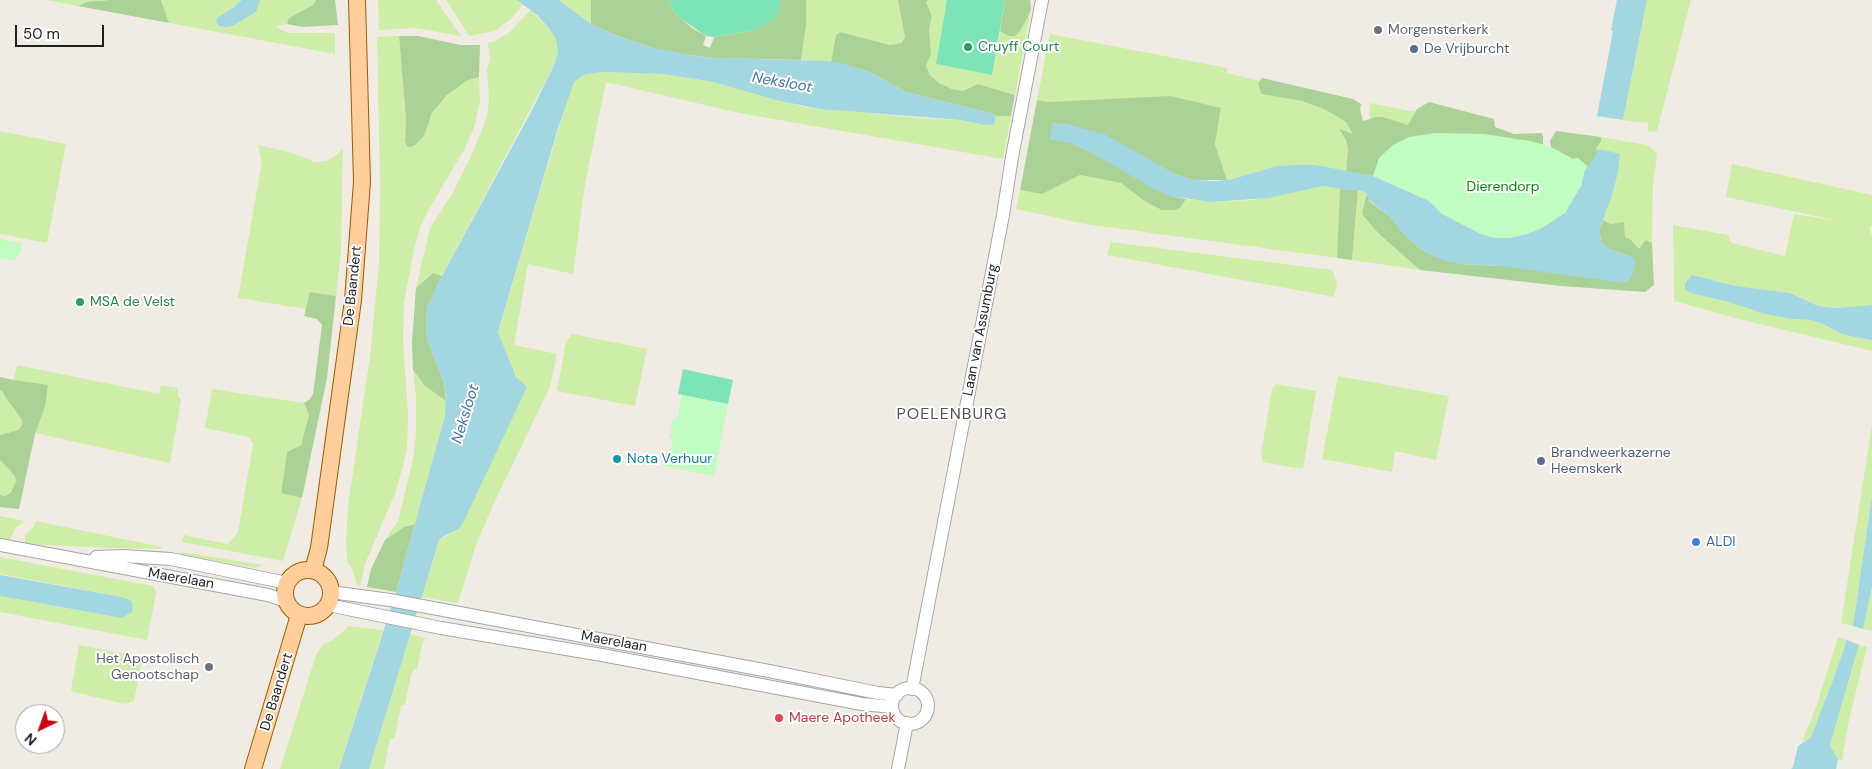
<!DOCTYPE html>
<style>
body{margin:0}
#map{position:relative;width:1872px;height:769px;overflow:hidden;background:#f0ece4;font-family:"DM Sans",sans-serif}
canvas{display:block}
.north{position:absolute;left:15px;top:704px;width:50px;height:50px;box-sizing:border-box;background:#fff;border:1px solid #a5a5a5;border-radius:50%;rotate:222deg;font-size:14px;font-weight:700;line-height:20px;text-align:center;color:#1f1f1f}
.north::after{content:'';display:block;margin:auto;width:18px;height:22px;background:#cd000c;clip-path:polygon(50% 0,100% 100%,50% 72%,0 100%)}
.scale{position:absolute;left:15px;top:25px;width:89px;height:22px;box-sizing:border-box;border:2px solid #1f1f1f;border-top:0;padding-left:6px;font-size:15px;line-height:18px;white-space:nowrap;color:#1f1f1f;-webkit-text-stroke:4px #fff;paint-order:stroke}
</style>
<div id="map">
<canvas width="1872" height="769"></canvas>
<div class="north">N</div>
<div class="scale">50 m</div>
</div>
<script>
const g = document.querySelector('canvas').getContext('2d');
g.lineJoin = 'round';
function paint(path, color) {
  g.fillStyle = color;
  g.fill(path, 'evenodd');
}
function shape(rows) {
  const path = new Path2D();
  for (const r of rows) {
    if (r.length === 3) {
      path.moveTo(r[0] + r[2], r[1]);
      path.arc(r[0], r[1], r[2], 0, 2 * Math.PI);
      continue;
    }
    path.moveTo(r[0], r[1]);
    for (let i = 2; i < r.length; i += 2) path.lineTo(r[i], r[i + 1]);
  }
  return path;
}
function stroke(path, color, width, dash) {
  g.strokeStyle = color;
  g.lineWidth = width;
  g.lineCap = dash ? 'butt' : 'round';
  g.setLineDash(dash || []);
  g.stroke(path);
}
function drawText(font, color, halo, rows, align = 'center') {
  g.font = font + ' "DM Sans",sans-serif';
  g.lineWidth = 4;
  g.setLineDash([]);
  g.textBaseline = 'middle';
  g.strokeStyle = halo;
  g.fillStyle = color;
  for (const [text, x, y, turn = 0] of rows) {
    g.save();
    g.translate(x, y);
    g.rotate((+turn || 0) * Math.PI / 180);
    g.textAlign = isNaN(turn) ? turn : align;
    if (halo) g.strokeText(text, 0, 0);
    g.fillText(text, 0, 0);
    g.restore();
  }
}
paint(shape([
 [46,0,110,0,86,2,78,6],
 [161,0,316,0,313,5,289,18,287,24,275,27,289,33,335,33,335,54,169,23],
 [378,0,436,0,461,36,414,28,379,30],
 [446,0,517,0,523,5,511,19,495,31,469,36],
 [559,0,591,0,591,24],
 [806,0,898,0,905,38,901,43,890,45,840,32,836,35,831,62,801,60,806,26],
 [928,0,947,0,937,64,992,75,1000,31,1008,36,1021,30,1031,10,1015,95,978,84,963,91,952,89,939,83,930,75,926,66,931,54,929,29,932,16,926,2],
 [1647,0,1691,0,1657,131,1648,132,1648,123,1623,120],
 [530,10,549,28,556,40,558,52,554,65,442,276,433,273,416,288,430,228,452,194,471,156,487,117,489,98,487,70,490,59,488,43,497,40,510,32],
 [1050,34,1227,68,1227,73,1260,81,1258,83,1261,94,1302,101,1326,110,1346,122,1353,134,1339,130,1346,140,1348,151,1346,172,1316,165,1227,180,1215,144,1221,108,1112,100,1048,102,1037,100],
 [399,36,406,120,405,141,424,136,429,120,439,103,457,86,466,81,479,77,480,102,474,128,464,150,429,209,421,225,414,249,404,303,403,338,408,415,407,450,396,491,365,564,360,586,357,585,352,569,347,561,346,541,348,506,370,356,379,263,380,185,377,37],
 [602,72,664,74,713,82,804,107,921,118,961,120,984,125,994,123,996,116,1011,116,1003,159,739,113,606,82,585,184,573,274,528,264,514,345,557,354,550,387,493,505,476,545,458,603,421,597,439,540,459,529,516,377,498,333,567,100,574,82,583,75],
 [1369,103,1416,112,1408,126,1383,117,1370,119],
 [0,131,66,144,47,243,0,234],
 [1601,137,1647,145,1656,152,1657,156,1653,184,1652,243,1644,240,1639,250,1630,239,1625,237,1623,229,1603,220,1612,196,1618,172,1620,155,1596,149,1601,141],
 [258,145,293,153,315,162,326,161,336,156,343,148,341,252,336,296,310,292,306,309,238,298,262,161],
 [1732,164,1872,195,1872,227,1870,226,1870,231,1872,235,1872,305,1837,308,1818,306,1790,293,1736,286,1718,281,1688,278,1685,283,1765,314,1793,319,1810,320,1821,323,1844,335,1872,340,1872,351,1735,318,1674,301,1673,225,1728,235,1732,243,1785,256,1794,214,1839,221,1726,197],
 [1080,175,1121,183,1125,186,1180,208,1186,199,1210,202,1253,200,1323,186,1335,188,1340,189,1337,258,1085,224,1016,209,1020,190,1042,194],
 [1358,190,1367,193,1363,214,1379,234,1420,270,1352,260],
 [1111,242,1332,270,1337,282,1334,297,1107,255],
 [572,334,647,349,635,406,557,391,566,342],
 [17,365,159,394,161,385,178,388,178,396,181,400,170,463,35,433,45,407,14,380],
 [413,370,425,386,446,401,445,414,415,524,404,527,385,540,398,521,413,460,416,433,416,397],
 [1338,376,1449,396,1436,460,1395,451,1392,472,1322,459],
 [1276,384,1316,391,1303,469,1263,462,1261,454,1272,389],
 [212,389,304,403,309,415,301,445,287,452,281,492,302,498,283,561,182,542,184,535,227,544,232,540,238,532,253,444,249,437,205,428],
 [0,390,3,391,5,397,16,411,21,419,22,425,18,430,0,435],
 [1872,425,1872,495,1853,626,1841,623],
 [0,460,15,476,16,482,14,489,4,496,0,495],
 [0,516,24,521,15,529,9,542,0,540],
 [36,521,162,547,160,549,112,548,25,544,25,534,33,528],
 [181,552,263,565,255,568,182,555],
 [0,557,153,586,156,593,147,640,0,612,0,596,105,615,122,597,0,574],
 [1872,587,1872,631,1863,629],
 [349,626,383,630,339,769,280,769,316,655,322,645,334,639],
 [410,634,425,638,422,645,417,670,414,669,411,676,405,704,401,706,395,738,390,739,384,769,369,769],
 [1838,637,1847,640,1833,680,1811,737,1802,742,1816,707],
 [79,645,137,656,142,659,134,701,125,704,73,692,71,690],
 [1859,645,1867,647,1849,720,1842,761,1838,759,1830,745]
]), '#ceeea7');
paint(shape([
 [110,0,161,0,169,23,78,6,86,2],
 [316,0,335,0,338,25,302,27,287,24,289,18,313,5],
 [591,0,669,0,674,12,692,28,706,36,703,45,710,48,714,37,755,30,780,7,780,0,806,0,806,26,801,60,716,58,687,55,653,48,613,34,591,24],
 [898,0,928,0,926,2,932,16,929,29,931,54,926,66,930,75,939,83,952,89,963,91,978,84,1015,95,1011,116,996,116,990,113,906,92,868,71,831,62,836,35,840,32,890,45,901,43,905,38],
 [1005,0,1030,0,1031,10,1021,30,1015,36,1008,36,1000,31],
 [399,36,418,36,461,45,480,45,479,77,466,81,447,95,432,113,424,136,415,145,410,147,407,146,405,141,406,120],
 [1262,78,1353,99,1361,104,1360,109,1363,121,1376,117,1383,117,1408,125,1417,109,1429,102,1494,119,1495,127,1514,134,1542,133,1543,136,1543,146,1380,170,1373,176,1346,172,1348,150,1346,140,1339,129,1353,134,1346,122,1326,110,1302,101,1261,94,1258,83],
 [1170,96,1221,108,1215,144,1227,180,1193,180,1175,174,1070,125,1052,123,1073,144,1089,151,1171,196,1186,199,1180,208,1175,210,1162,210,1146,202,1121,183,1080,175,1042,194,1020,190,1037,100,1048,102],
 [1556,131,1601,137,1601,141,1596,149,1596,156,1591,164,1588,167,1578,158,1573,159,1552,153,1550,141],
 [1340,189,1358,190,1352,260,1337,258],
 [1367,193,1369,201,1389,216,1409,239,1421,249,1433,256,1461,264,1500,266,1632,257,1608,249,1601,241,1599,230,1603,220,1611,224,1624,222,1625,237,1630,239,1639,249,1645,240,1652,243,1654,285,1645,292,1561,286,1420,270,1379,234,1362,214],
 [433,273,442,276,427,308,426,322,427,339,444,382,446,401,425,386,413,370,412,342,416,288],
 [310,292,336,296,327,378,302,498,281,493,287,452,301,445,309,415,304,403,310,399,313,394,322,325,317,319,304,316],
 [0,377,14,380,48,385,45,407,35,434,19,509,0,507,0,495,5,496,11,492,16,482,15,476,0,460,0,435,18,430,22,425,21,419,16,411,5,397,3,392,0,390],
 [415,524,396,592,367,587,371,569,385,540,404,527]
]), '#abd296');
paint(shape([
 [1436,133,1484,134,1530,141,1551,147,1573,159,1578,158,1588,167,1585,171,1581,186,1573,202,1565,213,1542,228,1527,234,1510,238,1495,238,1481,234,1442,214,1429,201,1373,176,1379,158,1393,145,1409,137],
 [0,239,21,243,21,252,15,260,0,258],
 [682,395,728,404,714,476,664,466,666,458,669,458,673,439,669,438,673,419,677,419]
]), '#bffdc0');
paint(shape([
 [669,0,780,0,780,7,774,19,755,30,714,37,706,36,683,20,674,12],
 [947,0,1005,0,992,75,936,64],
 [683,369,733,380,728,404,678,394]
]), '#7de4b7');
paint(shape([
 [242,0,260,0,256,12,232,26,225,27,219,26,216,21,217,18,234,7],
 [517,0,559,0,591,24,613,34,653,48,687,55,716,58,827,61,848,65,868,71,906,92,990,113,996,116,994,124,984,125,961,120,820,109,780,101,713,82,664,74,602,72,583,75,574,82,558,128,498,332,516,377,527,387,463,523,459,529,444,536,439,540,369,769,339,769,396,592,445,415,446,396,444,382,427,339,426,322,427,308,442,276,532,110,554,65,558,52,556,40,549,28,537,15],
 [1617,0,1647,0,1623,120,1597,116,1613,31,1611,30],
 [1052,123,1070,125,1104,134,1175,174,1193,180,1217,181,1233,179,1277,166,1296,165,1316,165,1373,176,1429,201,1442,214,1481,234,1495,238,1510,238,1527,234,1542,228,1565,213,1581,186,1585,170,1596,156,1596,149,1608,151,1620,154,1618,172,1612,196,1599,230,1601,241,1608,249,1632,257,1636,262,1633,274,1629,280,1625,283,1500,266,1461,264,1446,261,1433,256,1421,249,1409,239,1389,216,1369,200,1367,193,1358,190,1340,189,1323,186,1268,198,1210,202,1171,196,1156,190,1089,151,1073,144,1050,139],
 [1692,275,1736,286,1790,293,1818,306,1837,308,1872,305,1872,340,1844,335,1821,323,1810,320,1793,319,1765,314,1729,302,1691,293,1685,289,1685,283],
 [1872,495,1872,587,1863,629,1853,626],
 [0,575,122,597,130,600,133,605,132,612,122,618,0,596],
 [1847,640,1859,645,1830,745,1838,759,1836,769,1791,769,1793,767,1798,746,1811,737,1833,680]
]), '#a2d6e1');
const minor = shape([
 [0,545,268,595,286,601],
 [96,557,123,556,171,559,287,583],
 [331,592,390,600,769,671,878,693,897,695],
 [328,605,441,628,602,655,862,704,892,707],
 [910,706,18],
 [912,689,1003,215,1012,157,1042,0],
 [898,769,907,723]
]);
const major = shape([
 [308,593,23],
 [313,570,319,548,353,300,362,182,357,0],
 [253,769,299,615]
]);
stroke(minor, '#a6a6a6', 14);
stroke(major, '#995e00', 18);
stroke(minor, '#fff', 12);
stroke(major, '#ffce9a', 16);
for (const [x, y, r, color] of [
 [1378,30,5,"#6b7280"],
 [968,47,5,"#2e9e5b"],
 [1414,49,5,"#5c6f8a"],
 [80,302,5,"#2e9e5b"],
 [617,459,5,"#0f9aa8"],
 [1541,461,5,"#5c6f8a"],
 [1696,542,5,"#3f7fe0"],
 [209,667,5,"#6b7280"],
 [779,718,5,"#e0444e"]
]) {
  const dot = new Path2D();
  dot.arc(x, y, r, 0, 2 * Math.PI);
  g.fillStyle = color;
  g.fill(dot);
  stroke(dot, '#fff', 2);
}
drawText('14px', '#5b616d', '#fff', [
 ["Morgensterkerk",1388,30],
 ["Het Apostolisch",199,659,"right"],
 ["Genootschap",199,675,"right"]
], 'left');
drawText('14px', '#27864d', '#fff', [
 ["Cruyff Court",978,47],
 ["MSA de Velst",90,302]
], 'left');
drawText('14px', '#4e5e75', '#fff', [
 ["De Vrijburcht",1424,49],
 ["Brandweerkazerne",1551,453],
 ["Heemskerk",1551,469]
], 'left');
drawText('14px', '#048508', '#fff', [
 ["Dierendorp",1503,187]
]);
drawText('14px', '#1f1f1f', '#fff', [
 ["De Baandert",353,286,-84],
 ["Laan van Assumburg",981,330,-79],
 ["Maerelaan",181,579,10],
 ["Maerelaan",614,642,10],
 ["De Baandert",277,692,-73]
]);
drawText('14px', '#0d838f', '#fff', [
 ["Nota Verhuur",627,459]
], 'left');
drawText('14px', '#366cbe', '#fff', [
 ["ALDI",1706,542]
], 'left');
drawText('14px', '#be3a42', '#fff', [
 ["Maere Apotheek",789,718]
], 'left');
drawText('italic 15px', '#4078a5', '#fff', [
 ["Neksloot",782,83,10],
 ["Neksloot",466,414,-73]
]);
g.letterSpacing = '1px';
drawText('16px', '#525252', '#fff', [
 ["POELENBURG",952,415]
]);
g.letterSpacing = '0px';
</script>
